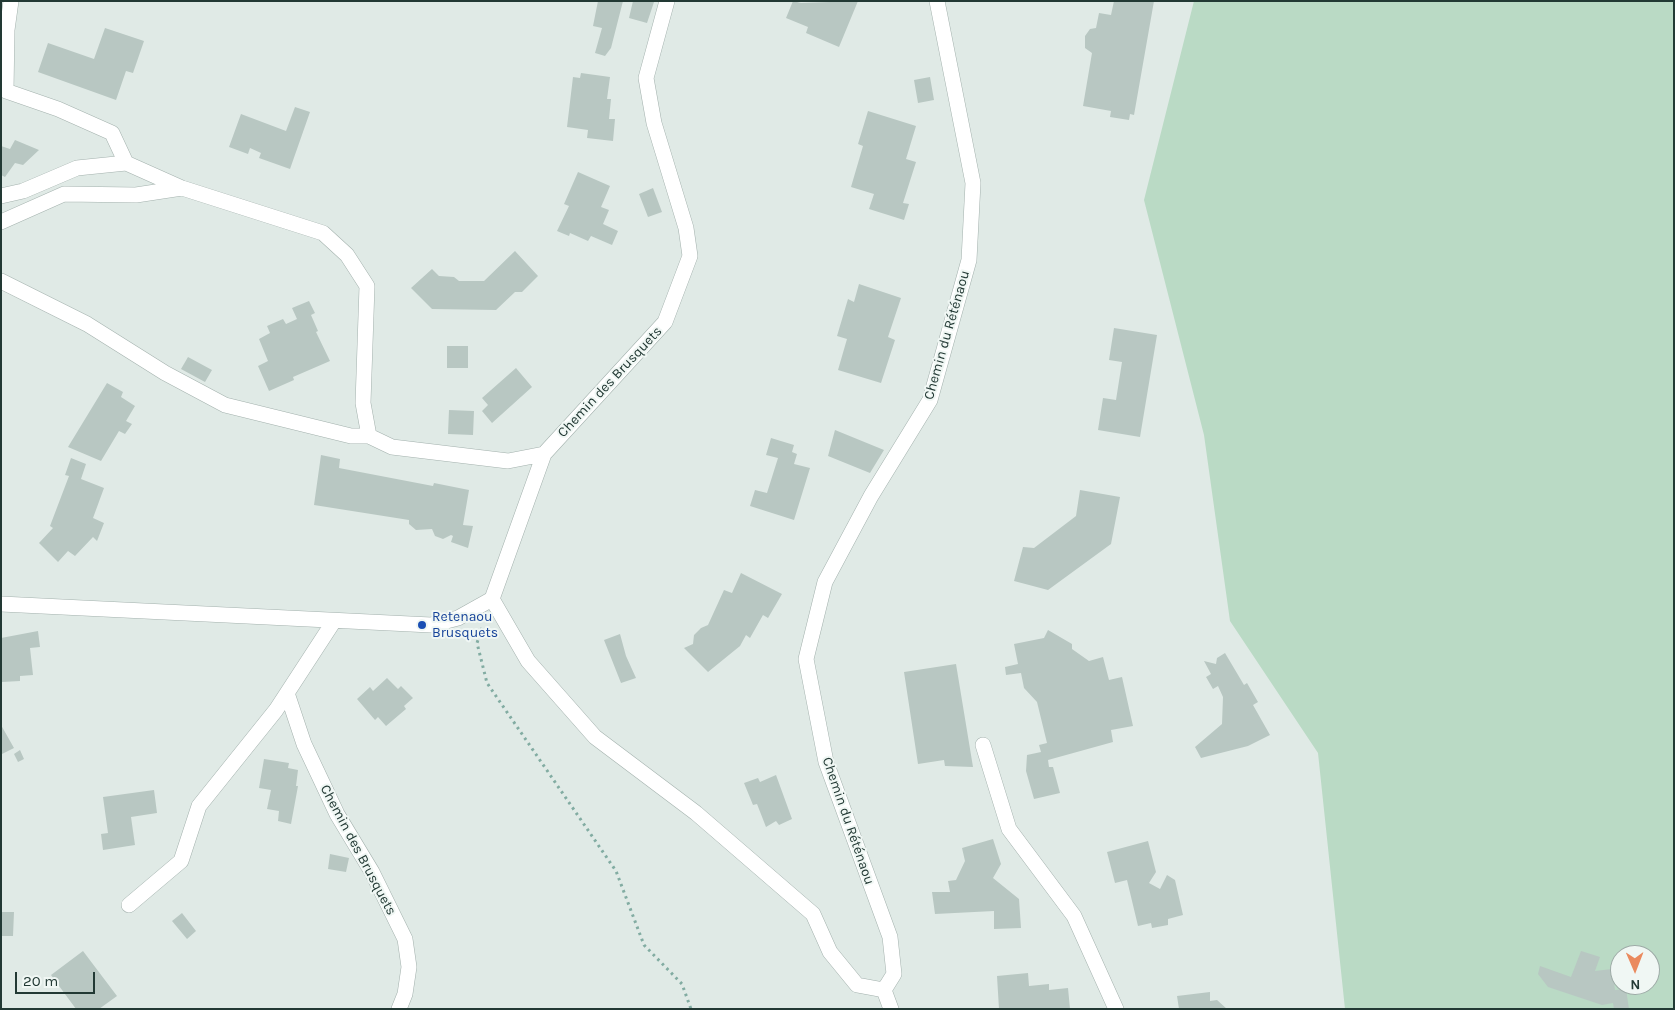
<!DOCTYPE html>
<meta charset="utf-8">
<style>
body{margin:0}
#map{position:relative;width:1675px;height:1010px;overflow:hidden;background:#e0eae6;font-family:Karla,sans-serif}
canvas{display:block}
.frame{position:absolute;inset:0;border:2px solid #223934;pointer-events:none}
.north{position:absolute;left:1610px;top:945px;width:50px;height:50px;box-sizing:border-box;background:#f0f7f4;border:1px solid #9eaba7;border-radius:50%;rotate:179deg;font-size:14px;font-weight:700;line-height:20px;text-align:center;color:#223934}
.north::after{content:'';display:block;margin:auto;width:18px;height:22px;background:#ea8a5e;clip-path:polygon(50% 0,100% 100%,50% 72%,0 100%)}
.scale{position:absolute;left:15px;top:972px;width:80px;height:22px;box-sizing:border-box;border:2px solid #223934;border-top:0;padding-left:6px;font-size:15px;line-height:18px;white-space:nowrap;color:#223934;-webkit-text-stroke:4px #f0f7f4;paint-order:stroke}
</style>
<div id="map">
<canvas width="1675" height="1010"></canvas>
<div class="frame"></div>
<div class="north">N</div>
<div class="scale">20 m</div>
</div>
<script>
const g = document.querySelector('canvas').getContext('2d');
g.lineJoin = 'round';
function paint(path, color) {
  g.fillStyle = color;
  g.fill(path, 'evenodd');
}
function shape(rows) {
  const path = new Path2D();
  for (const r of rows) {
    path.moveTo(r[0], r[1]);
    for (let i = 2; i < r.length; i += 2) path.lineTo(r[i], r[i + 1]);
  }
  return path;
}
function stroke(path, color, width, dash) {
  g.strokeStyle = color;
  g.lineWidth = width;
  g.lineCap = dash ? 'butt' : 'round';
  g.setLineDash(dash || []);
  g.stroke(path);
}
function drawText(font, color, halo, rows, align = 'center') {
  g.font = font + ' Karla,sans-serif';
  g.lineWidth = 4;
  g.setLineDash([]);
  g.textBaseline = 'middle';
  g.strokeStyle = halo;
  g.fillStyle = color;
  for (const [text, x, y, turn = 0] of rows) {
    g.save();
    g.translate(x, y);
    g.rotate((+turn || 0) * Math.PI / 180);
    g.textAlign = isNaN(turn) ? turn : align;
    if (halo) g.strokeText(text, 0, 0);
    g.fillText(text, 0, 0);
    g.restore();
  }
}
paint(shape([
 [1194,1,1674,1,1674,1009,1345,1009,1318,753,1230,621,1204,435,1144,200],
 [1620,955,1650,955,1650,985,1620,985]
]), '#badac5');
paint(shape([
 [598,1,623,1,611,48,605,56,595,53,602,28,593,26],
 [633,1,654,2,647,23,629,18],
 [793,1,801,3,858,1,839,47,806,33,808,27,786,18],
 [1114,1,1154,1,1134,115,1130,114,1129,120,1110,117,1111,111,1083,106,1092,53,1085,48,1085,36,1090,29,1096,28,1099,13,1111,15],
 [105,28,144,41,133,73,126,71,116,100,38,72,48,43,94,59],
 [581,73,610,77,607,99,611,99,609,119,615,119,613,141,587,138,588,130,567,127,573,77,580,78],
 [930,77,934,100,918,103,914,80],
 [295,107,310,112,290,169,259,158,261,153,250,148,248,154,229,147,241,114,286,131],
 [868,111,916,126,906,159,916,162,903,203,909,204,904,220,869,209,874,194,851,187,863,146,858,144],
 [15,140,39,150,23,165,15,163,5,177,1,175,1,146,10,149],
 [578,172,610,186,601,207,609,210,603,224,618,231,612,245,591,236,588,241,570,233,569,236,557,231,569,206,564,204],
 [653,188,662,212,648,217,639,194],
 [515,251,538,276,522,292,515,292,496,310,432,309,411,288,432,269,439,276,454,277,459,281,484,281],
 [859,284,901,298,888,337,895,340,881,383,838,370,847,339,837,336,848,299,854,302],
 [309,301,315,313,311,315,318,331,316,332,330,361,293,377,294,380,269,391,258,366,268,361,259,339,270,333,267,326,283,319,286,324,297,319,292,308],
 [1114,328,1157,335,1140,437,1098,430,1103,398,1116,400,1122,362,1109,360],
 [447,346,468,346,468,368,447,368],
 [188,357,212,370,205,382,181,369],
 [516,368,532,387,492,423,482,411,488,405,482,398],
 [107,383,123,392,121,397,135,406,126,421,132,424,125,434,119,431,101,461,68,447],
 [449,410,474,411,473,435,448,434],
 [835,430,884,450,870,473,828,456],
 [771,438,794,445,792,452,797,454,794,464,810,468,794,520,750,506,755,490,767,493,778,458,766,455],
 [321,455,340,459,339,468,433,486,434,483,469,490,463,525,473,526,468,548,451,542,453,536,451,535,443,539,435,536,432,529,416,530,409,524,409,520,314,505],
 [71,458,86,464,81,479,104,488,93,518,104,523,97,541,93,537,75,556,68,551,58,562,39,543,53,528,50,526,69,476,65,475],
 [1080,490,1120,497,1111,544,1048,590,1014,581,1023,547,1034,548,1076,516],
 [741,573,782,594,768,618,763,615,750,638,746,635,740,646,708,672,684,648,693,644,694,635,701,628,708,625,724,590,732,593],
 [1048,630,1072,644,1072,649,1089,661,1103,657,1109,680,1122,677,1133,726,1111,730,1113,742,1048,760,1049,767,1053,767,1060,793,1034,799,1026,771,1027,755,1041,752,1039,745,1047,743,1037,702,1024,688,1021,673,1006,675,1005,667,1018,664,1014,644,1044,638],
 [38,631,40,647,30,648,33,675,20,676,20,681,2,682,1,638],
 [620,634,626,656,636,678,621,683,604,640],
 [1225,653,1244,685,1247,683,1258,702,1253,705,1270,735,1248,746,1201,758,1195,747,1222,724,1223,697,1218,686,1213,689,1206,677,1211,674,1204,661,1216,664,1217,658],
 [956,664,973,767,945,766,944,760,918,764,904,672],
 [387,678,398,689,401,686,413,698,404,706,406,709,386,726,378,717,375,720,357,699,370,687,373,691],
 [1,725,14,748,2,754,1,752],
 [20,750,24,759,18,762,14,754],
 [264,759,289,763,288,768,298,770,296,786,298,786,291,824,278,821,279,811,267,809,271,790,259,788],
 [776,775,792,819,779,825,776,821,766,827,757,804,753,805,744,783,758,778,760,782],
 [154,790,157,813,131,817,135,845,103,850,101,834,108,833,103,797],
 [993,839,1001,864,993,878,1019,899,1021,928,994,929,994,911,935,914,932,892,950,892,948,881,956,880,965,861,962,848],
 [1148,841,1156,872,1149,883,1160,889,1167,875,1175,880,1183,915,1168,919,1168,925,1152,928,1151,923,1138,926,1127,880,1115,883,1107,852],
 [330,854,349,858,346,872,328,869],
 [1,912,14,912,13,936,1,936],
 [182,913,196,931,187,939,172,921],
 [83,951,117,996,99,1009,76,1009,51,975],
 [1581,951,1600,957,1595,971,1612,969,1615,990,1626,989,1629,1009,1614,1009,1613,1003,1602,1005,1548,987,1538,974,1540,966,1571,977],
 [1028,973,1029,986,1049,984,1049,990,1068,988,1070,1009,999,1009,997,976],
 [1210,992,1210,1001,1217,1000,1227,1009,1179,1009,1177,996]
]), '#b8c7c2');
const minor = shape([
 [11,1,7,30,6,91,58,109,112,133,126,163],
 [1,196,23,191,77,168,126,163,182,188,323,233,347,255,367,286,363,403,369,436,392,447,508,461,544,454],
 [1,222,64,194,136,195,182,188],
 [1,281,87,324,165,373,225,405,351,436,369,436],
 [492,599,528,661,595,737,696,813,813,914,830,952,857,985,884,990,894,974,890,937,826,762,806,659,825,582,871,496,930,400,969,260,973,183,937,1],
 [1,604,431,625,458,618,492,599,544,454,665,322,690,256,686,228,654,123,646,78,667,1],
 [287,693,304,744,337,814,372,872,405,939,409,967,405,994,399,1009],
 [983,745,1009,829,1074,916,1116,1009],
 [129,905,181,861,199,806,276,710,334,621],
 [884,990,891,1009]
]);
stroke(minor, '#a3b1ad', 16);
stroke(shape([
 [482,628,477,643,487,683,616,871,644,945,682,984,691,1009]
]), '#82aca2', 3, [2.5, 4]);
stroke(minor, '#fff', 15);
for (const [x, y, r, color] of [
 [422,625,5,"#1a4fb4"]
]) {
  const dot = new Path2D();
  dot.arc(x, y, r, 0, 2 * Math.PI);
  g.fillStyle = color;
  g.fill(dot);
  stroke(dot, '#f0f7f4', 2);
}
drawText('14px', '#223934', '#f0f7f4', [
 ["Chemin du Réténaou",947,335,-74],
 ["Chemin des Brusquets",610,382,-47],
 ["Chemin du Réténaou",848,821,71],
 ["Chemin des Brusquets",358,850,62]
]);
drawText('14px', '#164399', '#f0f7f4', [
 ["Retenaou",432,617],
 ["Brusquets",432,633]
], 'left');
</script>
